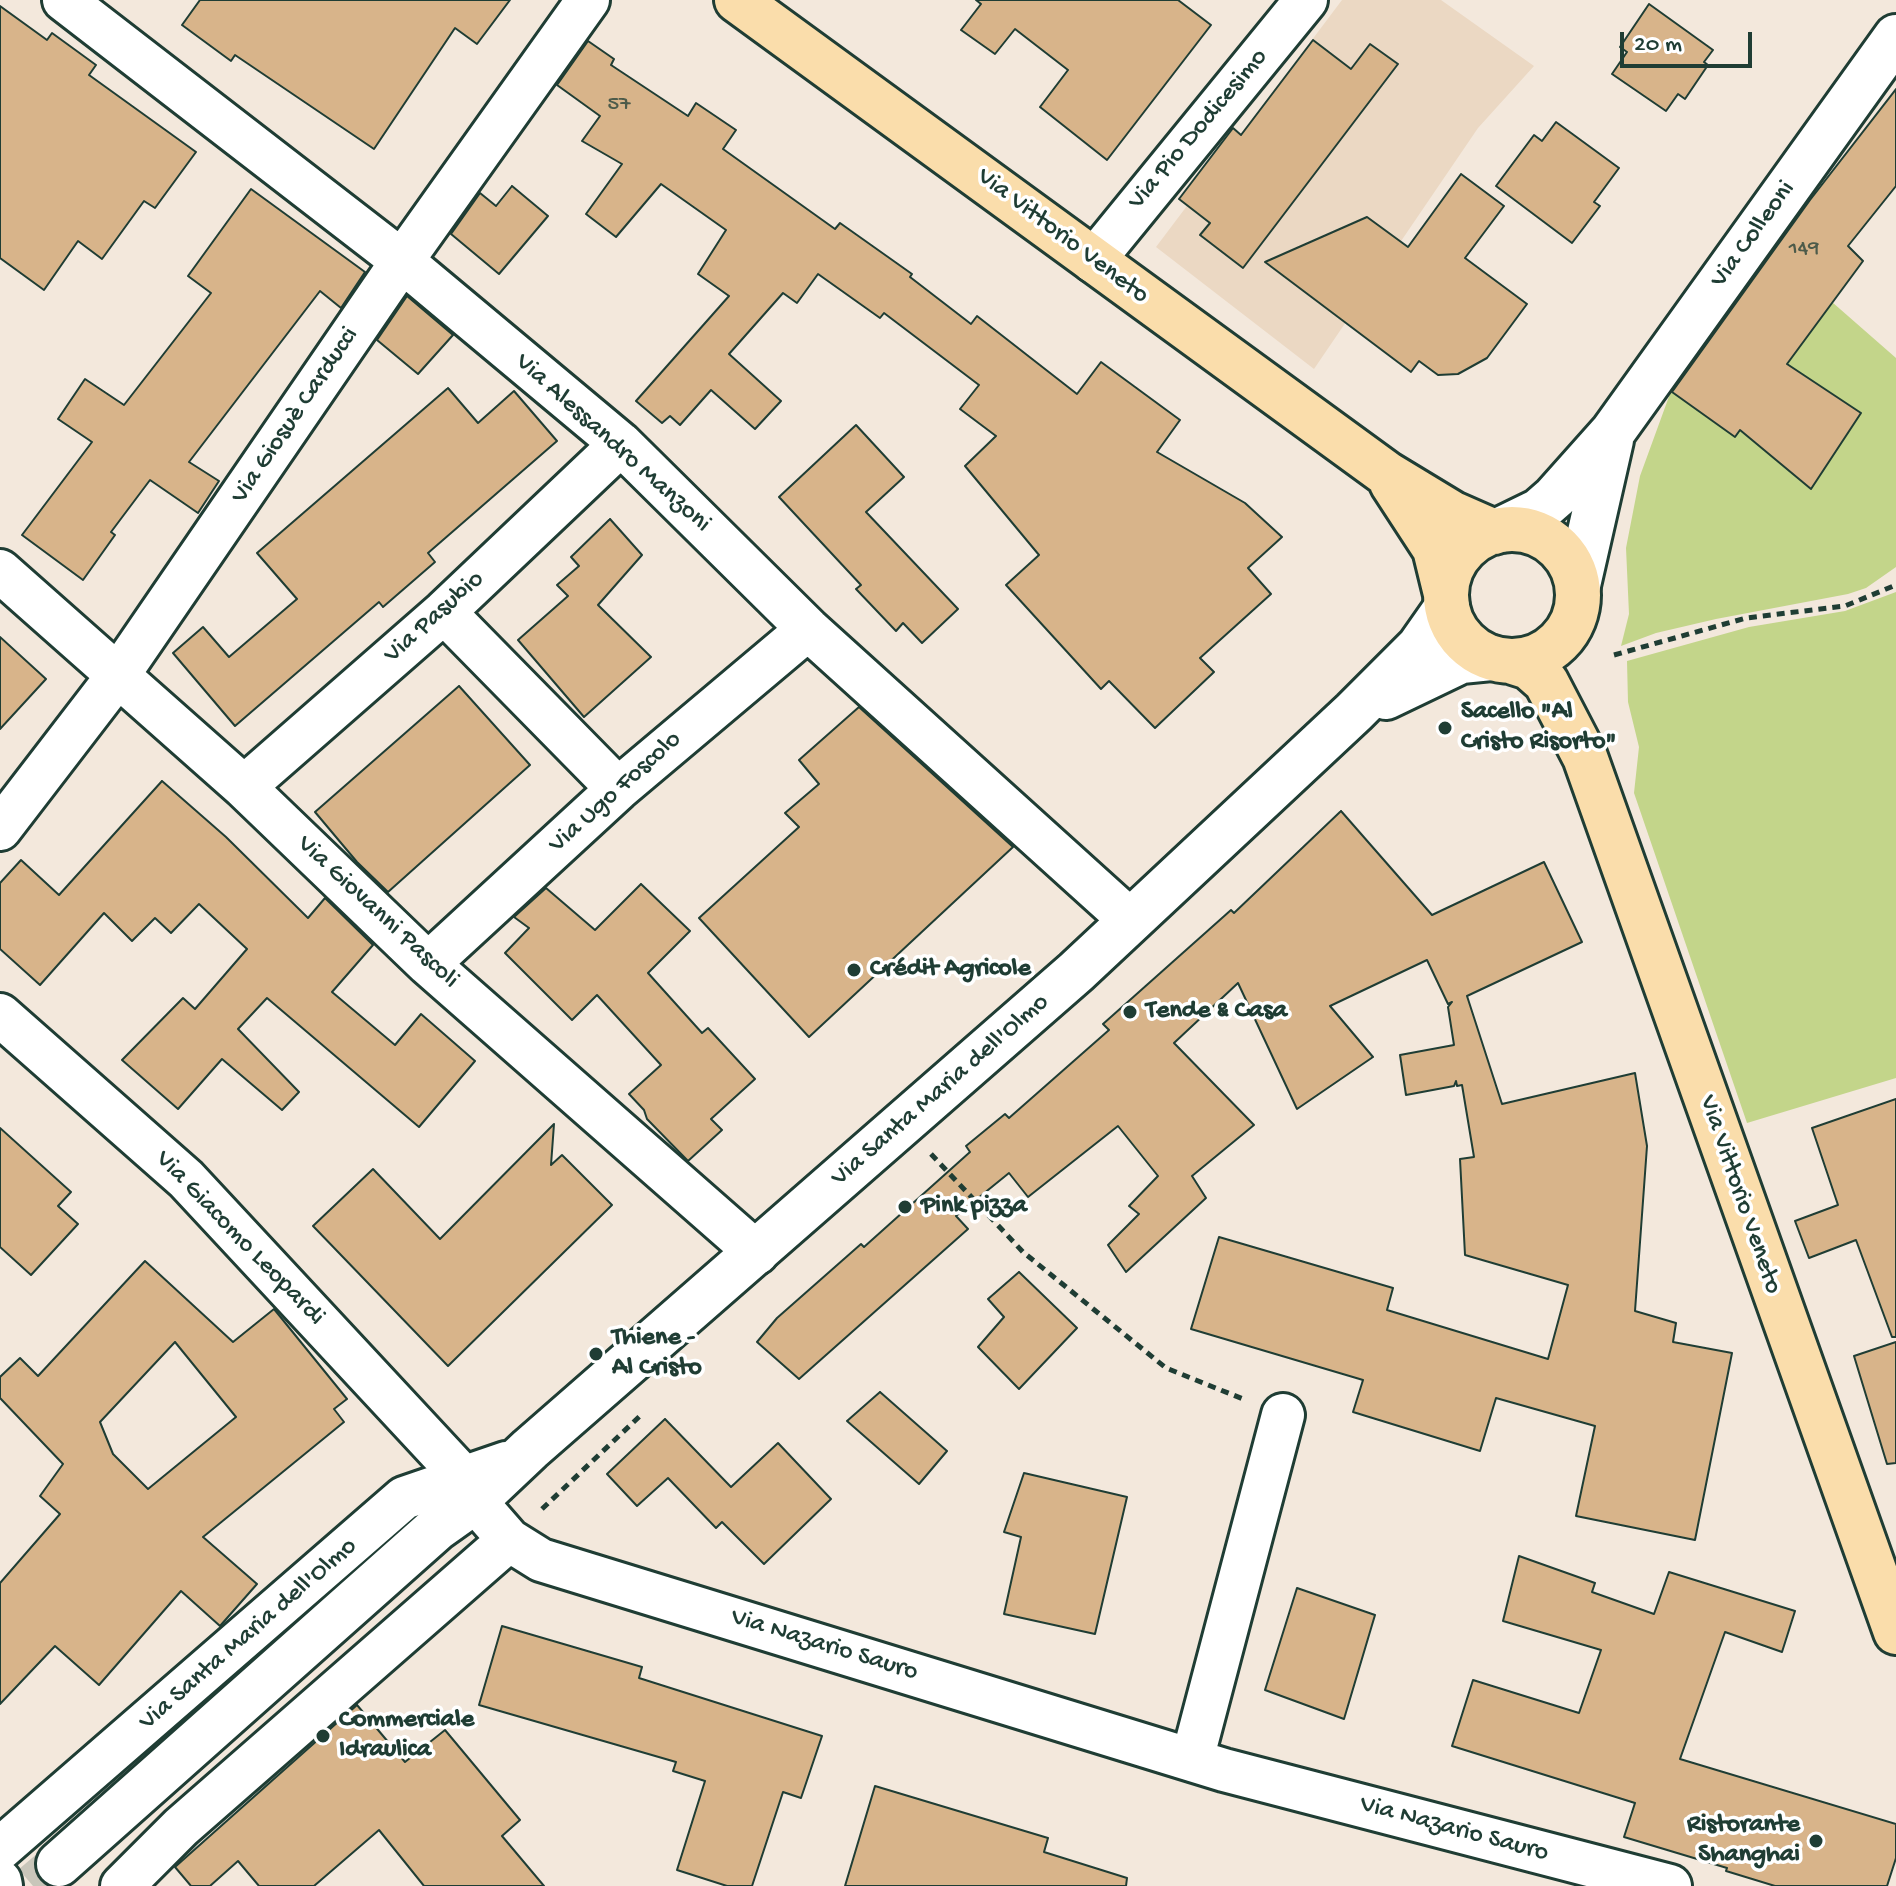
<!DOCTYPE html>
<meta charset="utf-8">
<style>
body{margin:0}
#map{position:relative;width:1896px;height:1886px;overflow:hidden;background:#f3e8dc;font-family:"Gochi Hand",sans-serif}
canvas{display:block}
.scale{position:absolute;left:1620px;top:32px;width:132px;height:36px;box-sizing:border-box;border:4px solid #1f3d34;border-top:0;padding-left:10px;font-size:24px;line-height:28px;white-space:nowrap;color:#1f3d34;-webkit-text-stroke:6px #fff;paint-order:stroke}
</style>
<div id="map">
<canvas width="1896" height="1886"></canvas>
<div class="scale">20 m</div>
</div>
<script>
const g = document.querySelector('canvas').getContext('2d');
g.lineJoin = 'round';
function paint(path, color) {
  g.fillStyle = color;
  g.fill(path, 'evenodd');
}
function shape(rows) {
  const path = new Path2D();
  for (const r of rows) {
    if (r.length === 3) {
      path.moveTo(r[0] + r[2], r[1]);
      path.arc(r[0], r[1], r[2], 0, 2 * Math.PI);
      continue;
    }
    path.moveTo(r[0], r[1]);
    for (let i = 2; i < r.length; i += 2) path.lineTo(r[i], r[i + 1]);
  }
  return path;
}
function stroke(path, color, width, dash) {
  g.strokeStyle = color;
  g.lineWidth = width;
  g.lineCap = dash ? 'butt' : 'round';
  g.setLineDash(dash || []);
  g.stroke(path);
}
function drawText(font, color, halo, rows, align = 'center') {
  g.font = font + ' "Gochi Hand",sans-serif';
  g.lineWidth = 7;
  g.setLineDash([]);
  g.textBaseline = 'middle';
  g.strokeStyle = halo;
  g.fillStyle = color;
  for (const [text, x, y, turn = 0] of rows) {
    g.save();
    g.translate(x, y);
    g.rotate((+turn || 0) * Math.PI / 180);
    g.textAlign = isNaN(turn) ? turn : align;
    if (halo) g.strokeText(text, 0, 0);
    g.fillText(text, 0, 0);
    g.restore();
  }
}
paint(shape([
 [1342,0,1441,0,1534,66,1478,128,1314,369,1156,247]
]), '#ebd8c3');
paint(shape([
 [1832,302,1896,358,1896,567,1866,588,1848,594,1716,619,1656,633,1621,646,1629,614,1626,548,1640,476,1671,391,1735,437],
 [1896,592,1896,1078,1747,1123,1634,793,1639,747,1628,702,1627,661,1749,627,1845,611]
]), '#c3d58a');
const building = shape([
 [200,0,510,0,477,44,455,28,374,149,235,55,231,61,182,25,200,0],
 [976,0,1178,0,1211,25,1107,160,1040,107,1068,70,1015,29,995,54,961,30,981,4,976,0],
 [1649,4,1713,50,1704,62,1708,65,1685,99,1678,94,1666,111,1612,74,1627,52,1620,47,1649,4],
 [0,6,47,40,52,33,96,65,89,75,196,152,155,208,144,201,102,259,78,241,44,290,0,258,0,6],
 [1313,40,1351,69,1370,44,1398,64,1243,268,1200,235,1210,223,1179,199,1233,128,1241,135,1313,40],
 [588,41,614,59,611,65,688,116,696,103,736,130,723,149,835,229,840,223,912,274,910,277,971,324,977,316,1077,394,1101,362,1180,420,1157,452,1245,503,1282,537,1248,568,1271,594,1200,658,1214,672,1155,728,1109,681,1101,689,1006,585,1039,555,965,466,996,436,960,409,979,385,884,313,880,318,818,274,797,303,783,293,729,354,781,401,755,429,711,390,680,425,670,416,662,423,636,401,729,296,698,274,726,230,661,184,616,237,586,214,622,164,582,141,600,116,557,85,588,41],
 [1896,89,1896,186,1848,246,1863,261,1787,364,1861,413,1811,489,1740,430,1735,437,1672,392,1810,200,1896,89],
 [1556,122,1619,168,1594,202,1600,206,1572,243,1496,186,1534,135,1542,141,1556,122],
 [1461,174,1504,206,1465,258,1527,304,1487,358,1458,374,1438,375,1419,361,1411,372,1265,262,1367,217,1408,247,1461,174],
 [512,186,548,216,499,274,451,234,480,193,496,206,512,186],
 [251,189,365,272,341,308,320,291,189,462,219,481,198,513,150,480,111,532,115,535,83,580,22,535,92,442,58,419,85,379,124,405,211,293,188,276,251,189],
 [407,296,453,335,418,374,377,340,407,296],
 [448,388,478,423,514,391,557,441,428,553,435,562,383,607,379,602,235,726,173,653,203,627,229,657,297,599,257,553,448,388],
 [856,425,904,477,866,512,958,609,922,643,903,623,896,631,856,589,861,585,779,497,856,425],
 [610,519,642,555,598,605,651,657,584,717,518,640,568,596,557,585,579,566,571,557,610,519],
 [0,637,46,679,0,729,0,637],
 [459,686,530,765,388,892,357,862,315,812,459,686],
 [859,707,1013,847,809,1037,699,918,799,827,785,813,819,784,799,760,859,707],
 [162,781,226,837,308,918,325,898,373,945,332,992,395,1045,421,1014,475,1061,419,1127,267,998,238,1029,299,1092,282,1110,222,1059,178,1109,122,1060,183,998,195,1009,247,949,199,904,171,933,155,918,132,941,104,913,40,985,0,949,0,883,21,860,59,895,162,781],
 [1341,811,1432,915,1544,862,1582,942,1467,996,1502,1104,1635,1073,1647,1146,1635,1311,1676,1323,1673,1342,1732,1353,1695,1540,1576,1516,1595,1426,1496,1398,1480,1451,1353,1412,1363,1380,1191,1329,1219,1237,1393,1288,1387,1310,1548,1359,1568,1285,1465,1255,1460,1159,1474,1157,1462,1085,1457,1086,1456,1081,1454,1086,1406,1095,1400,1055,1454,1045,1448,1007,1452,1002,1448,1004,1427,960,1330,1006,1373,1057,1297,1109,1238,983,1174,1043,1254,1125,1192,1176,1206,1198,1126,1272,1108,1245,1139,1214,1129,1206,1158,1176,1118,1126,1028,1197,1009,1173,956,1216,968,1229,799,1379,757,1342,777,1318,861,1244,864,1247,970,1152,966,1146,1005,1114,1009,1118,1109,1030,1103,1024,1231,910,1234,913,1341,811],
 [641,884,690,931,648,973,702,1033,708,1028,755,1079,711,1119,722,1130,688,1161,647,1119,644,1110,629,1094,661,1065,597,995,572,1020,505,953,529,928,514,917,546,888,595,930,641,884],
 [1896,1099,1896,1337,1892,1337,1856,1240,1809,1258,1795,1221,1838,1205,1812,1128,1896,1099],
 [554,1124,551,1165,562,1155,612,1205,448,1366,313,1226,373,1169,440,1239,554,1124],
 [0,1128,71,1192,58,1206,78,1224,31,1275,0,1247,0,1128],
 [145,1261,233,1342,274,1309,347,1399,334,1409,344,1422,203,1537,257,1584,220,1626,181,1591,99,1685,55,1646,0,1704,0,1583,60,1514,40,1496,63,1464,0,1398,0,1377,20,1358,38,1376,145,1261],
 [175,1342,236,1417,148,1489,113,1454,100,1422,175,1342],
 [1019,1272,1077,1328,1019,1389,978,1347,1004,1317,988,1299,1019,1272],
 [1896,1342,1896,1463,1887,1464,1854,1356,1896,1342],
 [880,1392,947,1451,919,1484,847,1421,880,1392],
 [665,1419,731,1487,778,1443,831,1499,764,1564,722,1522,716,1528,668,1478,637,1506,607,1474,665,1419],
 [1024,1473,1127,1497,1095,1634,1004,1614,1021,1537,1004,1532,1024,1473],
 [1519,1556,1595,1583,1592,1592,1654,1614,1669,1572,1795,1611,1782,1652,1725,1632,1680,1759,1896,1824,1896,1858,1887,1886,1775,1886,1726,1871,1727,1868,1624,1837,1635,1803,1452,1746,1473,1680,1579,1713,1601,1650,1503,1621,1519,1556],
 [1297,1588,1375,1615,1344,1719,1265,1690,1297,1588],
 [502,1626,642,1667,639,1678,822,1736,801,1798,783,1792,752,1886,727,1886,677,1870,705,1781,673,1771,676,1762,479,1705,502,1626],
 [357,1705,405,1762,445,1730,520,1820,502,1836,544,1886,424,1886,379,1830,314,1886,259,1886,238,1861,210,1886,191,1886,175,1867,357,1705],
 [875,1786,1048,1838,1044,1852,1127,1878,1126,1886,845,1886,875,1786]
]);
paint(building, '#d8b48a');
stroke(building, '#1f3d34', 2);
stroke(shape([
 [33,1886,59,1864]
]), '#c9c6ba', 44, [44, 22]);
const minor = shape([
 [64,0,402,261,621,444,808,629,1131,921],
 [1093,261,1306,0],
 [0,571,244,787,428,964,757,1253],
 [444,612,618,789],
 [244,787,444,612,621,444],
 [0,829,119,674,402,261,588,0],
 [428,964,618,789,808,629],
 [0,1015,186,1179,464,1478],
 [475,1501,509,1540,541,1560,1224,1770,1670,1886],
 [1192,1760,1283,1415],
 [0,1849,404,1498,506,1463],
 [0,1881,1,1886],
 [122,1886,181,1827,509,1540]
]);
const tertiary = shape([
 [1500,530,1539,511,1555,497,1612,433,1896,37],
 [1578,585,1611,440]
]);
const secondary = shape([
 [1386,697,1461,661,1491,658],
 [59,1864,437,1528,475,1501,530,1449,1076,972,1354,712,1419,647,1447,607]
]);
const primary = shape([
 [737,0,1387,474,1453,514,1494,532],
 [1392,483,1435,549,1446,594],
 [1512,595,66],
 [1510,661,1529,667,1546,682,1585,757,1896,1632]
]);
stroke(minor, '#1f3d34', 48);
stroke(tertiary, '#1f3d34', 50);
stroke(secondary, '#1f3d34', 50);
stroke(primary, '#1f3d34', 50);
stroke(shape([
 [1614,655,1746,618,1845,606,1896,585],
 [931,1154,1023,1252,1166,1368,1243,1399],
 [542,1509,642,1414]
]), '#1f3d34', 5, [8, 6]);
stroke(minor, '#fff', 42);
stroke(tertiary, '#fff', 44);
stroke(secondary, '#fff', 44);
stroke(primary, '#faddab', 44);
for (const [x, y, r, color] of [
 [1445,728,8,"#1f3d34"],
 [854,970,8,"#1f3d34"],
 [1130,1012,8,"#1f3d34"],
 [905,1207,8,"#1f3d34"],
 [596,1354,8,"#1f3d34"],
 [323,1736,8,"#1f3d34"],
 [1816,1841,8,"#1f3d34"]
]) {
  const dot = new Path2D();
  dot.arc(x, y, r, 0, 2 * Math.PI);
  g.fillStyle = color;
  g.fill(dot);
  stroke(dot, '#fff', 3);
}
drawText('22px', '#4d5b4a', null, [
 ["57",619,106],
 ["149",1804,250]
]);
drawText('26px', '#1f3d34', '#fff', [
 ["Via Pio Dodicesimo",1199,130,-50],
 ["Via Colleoni",1754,235,-54],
 ["Via Vittorio Veneto",1062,237,37],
 ["Via Giosuè Carducci",296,416,-56],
 ["Via Alessandro Manzoni",612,444,42],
 ["Via Pasubio",435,618,-42],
 ["Via Ugo Foscolo",616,793,-42],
 ["Via Giovanni Pascoli",377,913,43],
 ["Via Santa Maria dell'Olmo",941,1091,-41],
 ["Via Vittorio Veneto",1739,1195,71],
 ["Via Giacomo Leopardi",239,1239,46],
 ["Via Santa Maria dell'Olmo",249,1635,-41],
 ["Via Nazario Sauro",824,1646,17],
 ["Via Nazario Sauro",1454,1830,15]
]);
drawText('bold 26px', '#1f3d34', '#fff', [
 ["Sacello \"Al",1461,713],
 ["Cristo Risorto\"",1461,743],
 ["Crédit Agricole",870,970],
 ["Tende & Casa",1146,1012],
 ["Pink pizza",921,1207],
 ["Thiene -",612,1339],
 ["Al Cristo",612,1369],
 ["Commerciale",339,1721],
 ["Idraulica",339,1751],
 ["Ristorante",1800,1826,"right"],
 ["Shanghai",1800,1856,"right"]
], 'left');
</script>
